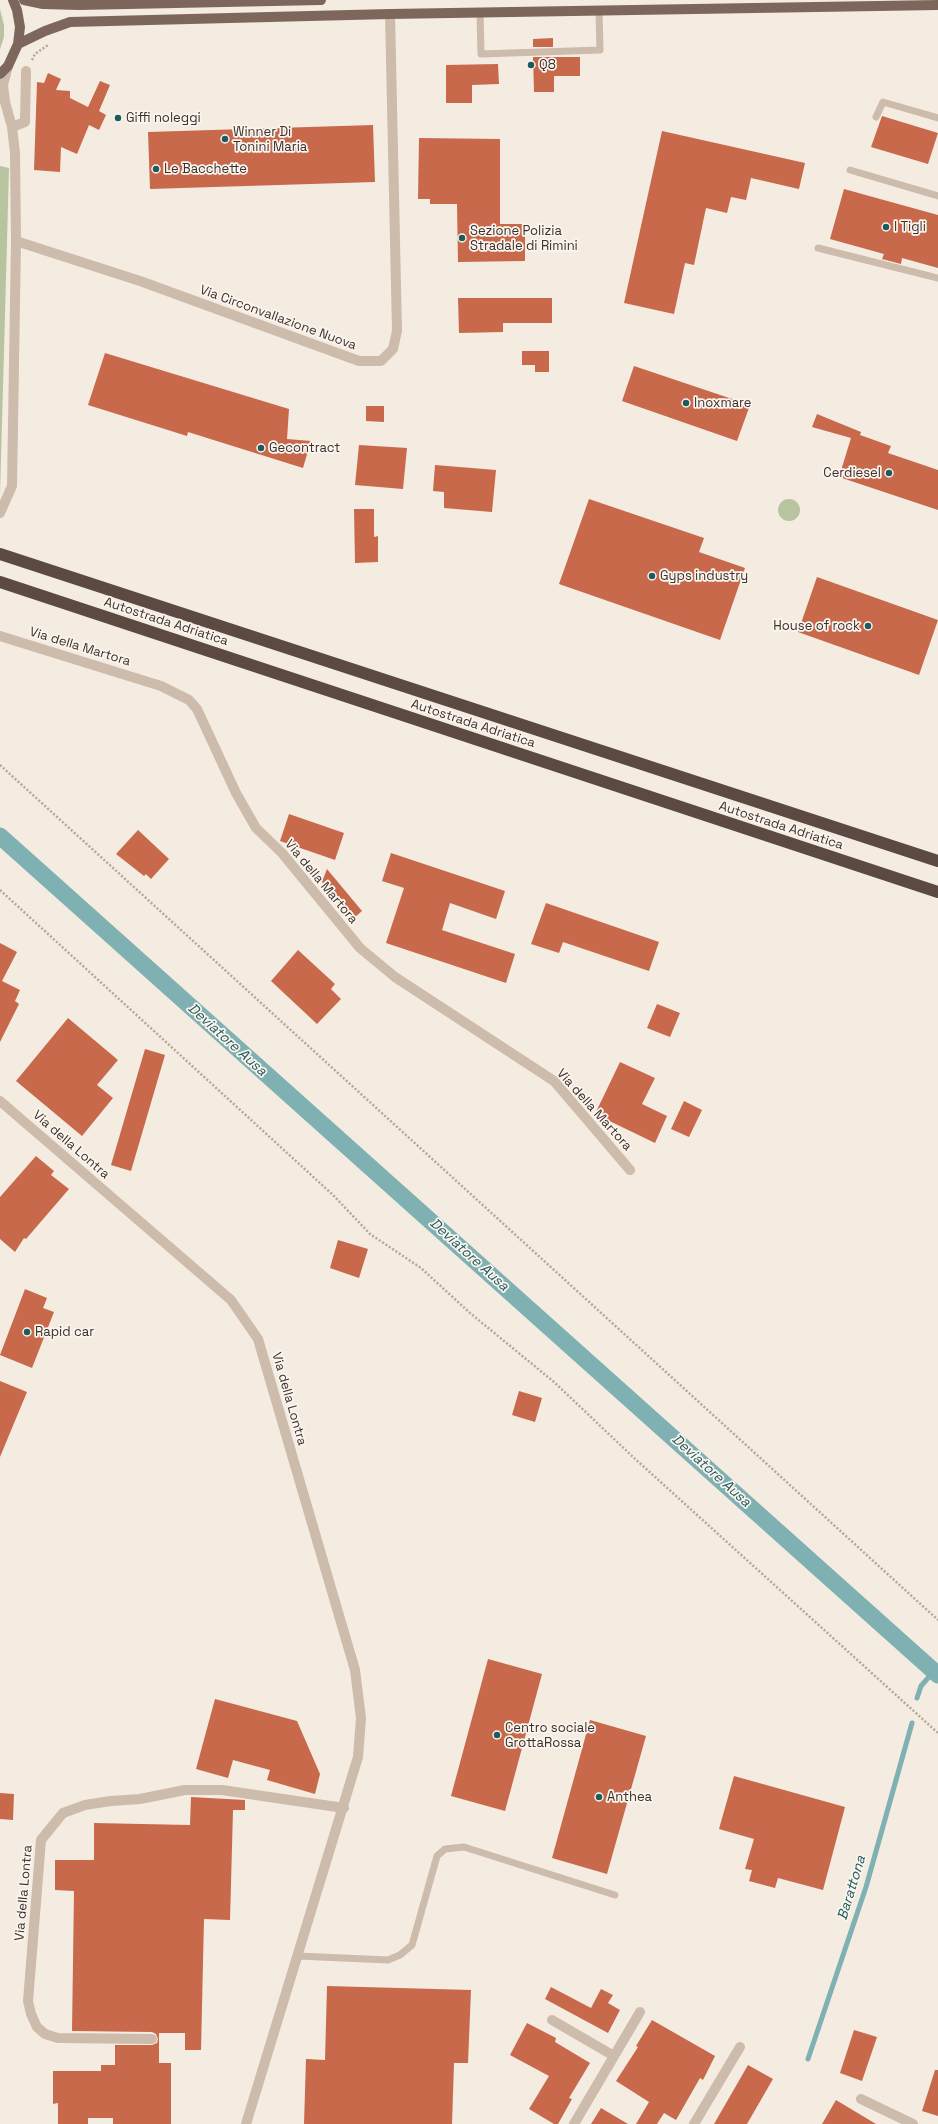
<!DOCTYPE html>
<style>
body{margin:0}
canvas{display:block;background:#f4ebe1}
</style>
<canvas width="938" height="2124"></canvas>
<script>
const g = document.querySelector('canvas').getContext('2d');
g.lineJoin = 'round';
function paint(path, color) {
  g.fillStyle = color;
  g.fill(path, 'evenodd');
}
function shape(rows) {
  const path = new Path2D();
  for (const r of rows) {
    if (r.length === 3) {
      path.moveTo(r[0] + r[2], r[1]);
      path.arc(r[0], r[1], r[2], 0, 2 * Math.PI);
      continue;
    }
    path.moveTo(r[0], r[1]);
    for (let i = 2; i < r.length; i += 2) path.lineTo(r[i], r[i + 1]);
  }
  return path;
}
function stroke(path, color, width, dash) {
  g.strokeStyle = color;
  g.lineWidth = width;
  g.lineCap = dash ? 'butt' : 'round';
  g.setLineDash(dash || []);
  g.stroke(path);
}
function drawText(font, color, halo, rows, align = 'center') {
  g.font = font + ' "Space Grotesk",sans-serif';
  g.lineWidth = 3.5;
  g.setLineDash([]);
  g.textBaseline = 'middle';
  g.strokeStyle = halo;
  g.fillStyle = color;
  for (const [text, x, y, turn = 0] of rows) {
    g.save();
    g.translate(x, y);
    g.rotate((+turn || 0) * Math.PI / 180);
    g.textAlign = isNaN(turn) ? turn : align;
    if (halo) g.strokeText(text, 0, 0);
    g.fillText(text, 0, 0);
    g.restore();
  }
}
paint(shape([
 [0,9,4,25,4,37,0,49],
 [0,166,9,168,0,496],
 [789,510,11]
]), '#b8c4a0');
stroke(shape([
 [917,1698,921,1686,934,1671],
 [808,2059,866,1887,912,1723]
]), '#7fb0b2', 5);
stroke(shape([
 [0,836,938,1675]
]), '#7fb0b2', 17);
paint(shape([
 [553,38,553,47,533,47,533,39],
 [533,57,580,57,580,76,554,76,554,92,534,92],
 [498,64,499,84,472,85,472,103,446,103,446,65],
 [48,73,61,79,56,90,70,91,70,98,88,107,100,81,110,85,99,111,106,115,99,130,89,125,77,154,61,147,60,172,34,170,37,82,44,83],
 [882,116,938,133,928,164,871,147],
 [373,125,375,182,150,189,148,132],
 [662,131,805,163,799,189,751,178,746,200,731,197,727,213,706,208,694,265,685,263,674,314,624,303],
 [419,138,500,139,500,224,525,224,525,261,458,262,457,204,430,204,430,199,418,199],
 [844,189,938,215,938,268,902,258,901,264,882,259,884,254,830,239],
 [458,298,552,298,552,323,503,323,503,332,459,333],
 [522,351,549,351,549,372,535,372,535,365,522,365],
 [105,353,289,409,287,439,311,441,303,468,188,432,187,436,88,405],
 [634,366,750,405,737,441,622,401],
 [366,406,384,406,384,422,366,421],
 [817,414,861,432,860,435,891,446,888,453,938,470,938,510,839,477,851,438,812,427],
 [359,445,407,448,403,489,355,485],
 [435,465,496,470,492,512,444,508,444,492,433,491],
 [589,499,704,538,699,552,745,568,720,640,559,584],
 [354,509,374,509,374,537,378,536,378,562,355,563],
 [817,577,938,620,919,675,798,632],
 [289,814,344,833,335,860,280,841],
 [138,830,169,859,151,879,146,874,144,876,116,854],
 [391,853,505,891,496,919,450,903,442,930,515,954,506,983,386,943,404,888,382,881],
 [327,869,362,911,353,919,322,882],
 [546,903,659,942,649,971,563,942,559,953,531,944],
 [0,943,17,952,2,981,20,990,15,1001,19,1004,0,1042],
 [298,950,335,984,331,989,341,999,317,1024,271,981],
 [657,1004,680,1013,670,1037,647,1028],
 [68,1018,118,1060,97,1085,113,1098,82,1136,16,1081],
 [145,1049,165,1055,131,1171,111,1165],
 [620,1062,655,1078,642,1104,667,1116,655,1143,595,1114],
 [684,1101,702,1110,689,1137,671,1129],
 [36,1156,54,1171,51,1175,69,1189,26,1239,24,1238,15,1252,0,1239,0,1197],
 [338,1240,368,1249,359,1278,330,1268],
 [25,1289,47,1298,43,1308,54,1312,32,1368,0,1355],
 [0,1381,27,1392,0,1457],
 [519,1391,542,1398,535,1422,512,1415],
 [488,1659,542,1674,505,1811,451,1796],
 [215,1699,297,1721,320,1774,315,1794,267,1780,270,1770,233,1760,228,1778,196,1769],
 [590,1720,646,1736,607,1874,552,1858],
 [734,1776,845,1807,823,1890,778,1878,775,1888,749,1881,752,1870,745,1869,754,1839,719,1829],
 [0,1793,14,1794,13,1820,0,1819],
 [191,1797,245,1800,245,1810,233,1810,230,1920,204,1919,201,2050,185,2050,185,2033,159,2033,159,2063,171,2063,171,2124,113,2124,113,2118,88,2118,88,2124,58,2124,58,2103,53,2104,53,2071,101,2071,101,2065,115,2065,115,2045,152,2045,157,2043,158,2039,156,2034,152,2032,72,2031,74,1891,55,1890,55,1860,94,1860,94,1823,190,1825],
 [327,1986,471,1990,468,2063,454,2063,452,2124,304,2124,306,2059,325,2060],
 [551,1987,591,2008,601,1989,613,1995,608,2003,620,2010,608,2033,545,1999],
 [652,2020,715,2056,703,2080,700,2078,676,2120,664,2113,657,2124,636,2124,649,2102,616,2081,638,2047,636,2046],
 [527,2023,556,2038,555,2042,590,2063,569,2098,572,2099,558,2124,554,2124,529,2109,549,2076,510,2055],
 [854,2030,877,2037,862,2081,840,2073],
 [748,2065,773,2079,747,2124,714,2124],
 [935,2070,938,2070,938,2116,922,2111],
 [836,2100,876,2124,822,2124],
 [601,2108,628,2124,591,2124]
]), '#c8694b');
stroke(shape([
 [32,60,35,54,48,45],
 [0,765,938,1620],
 [0,890,333,1195,370,1234,421,1268,470,1313,554,1382,633,1457,938,1733]
]), '#b9a596', 2.5, [2, 2]);
stroke(shape([
 [480,13,481,54,600,50,599,11],
 [876,117,883,102,938,118],
 [850,170,938,196],
 [818,248,938,278],
 [298,1956,388,1960,400,1955,412,1945,437,1856,445,1849,464,1847,615,1895]
]), '#cdbbac', 7);
stroke(shape([
 [12,127,25,122,26,71],
 [16,241,140,281,359,361,381,361,393,349,397,331,390,14],
 [0,513,12,486,16,241,15,153,12,127,5,102,3,85,8,66],
 [0,636,161,686,189,700,197,709,236,793,256,828,282,853,360,948,395,977,554,1081,630,1170],
 [0,1101,231,1300,258,1339,355,1670,361,1718,358,1757,246,2124],
 [552,2020,614,2056],
 [152,2039,58,2038,45,2034,37,2027,31,2014,28,2001,41,1840,63,1813,85,1805,111,1801,140,1799,185,1790,222,1790,344,1808],
 [861,2099,913,2124],
 [574,2124,640,2012],
 [694,2124,740,2047]
]), '#cdbbac', 10);
stroke(shape([
 [24,0,43,4,79,5,321,0],
 [18,44,45,31,70,22,390,14,938,5],
 [0,74,8,66,18,44,20,27,17,10,13,0]
]), '#7d675c', 10);
stroke(shape([
 [0,554,938,861],
 [0,582,938,892]
]), '#5c4a42', 12);
for (const [x, y, r, color] of [
 [531,65,4,"#1f5a5e"],
 [118,118,4,"#1f5a5e"],
 [225,139,4,"#1f5a5e"],
 [156,169,4,"#1f5a5e"],
 [886,227,4,"#1f5a5e"],
 [462,238,4,"#1f5a5e"],
 [686,403,4,"#1f5a5e"],
 [261,448,4,"#1f5a5e"],
 [889,473,4,"#1f5a5e"],
 [652,576,4,"#1f5a5e"],
 [868,626,4,"#1f5a5e"],
 [27,1332,4,"#1f5a5e"],
 [497,1735,4,"#1f5a5e"],
 [599,1797,4,"#1f5a5e"]
]) {
  const dot = new Path2D();
  dot.arc(x, y, r, 0, 2 * Math.PI);
  g.fillStyle = color;
  g.fill(dot);
  stroke(dot, '#fbf5ee', 1.5);
}
drawText('13px', '#3b302b', '#fbf5ee', [
 ["Q8",539,65],
 ["Giffi noleggi",126,118],
 ["Winner Di",233,132],
 ["Tonini Maria",233,147],
 ["Le Bacchette",164,169],
 ["I Tigli",894,227],
 ["Sezione Polizia",470,231],
 ["Stradale di Rimini",470,246],
 ["Inoxmare",694,403],
 ["Gecontract",269,448],
 ["Cerdiesel",881,473,"right"],
 ["Gyps industry",660,576],
 ["House of rock",860,626,"right"],
 ["Rapid car",35,1332],
 ["Centro sociale",505,1728],
 ["GrottaRossa",505,1743],
 ["Anthea",607,1797]
], 'left');
drawText('13px', '#3b302b', '#fbf5ee', [
 ["Via Circonvallazione Nuova",278,318,20],
 ["Autostrada Adriatica",166,622,18],
 ["Via della Martora",80,647,17],
 ["Autostrada Adriatica",473,724,18],
 ["Autostrada Adriatica",781,826,18],
 ["Via della Martora",321,882,50],
 ["Via della Martora",594,1110,48],
 ["Via della Lontra",71,1145,41],
 ["Via della Lontra",289,1399,74],
 ["Via della Lontra",24,1893,-85]
]);
drawText('italic 14px', '#1f5a5e', '#fbf5ee', [
 ["Deviatore Ausa",227,1040,42],
 ["Deviatore Ausa",469,1255,42],
 ["Deviatore Ausa",711,1471,42],
 ["Barattona",852,1888,-73]
]);
</script>
